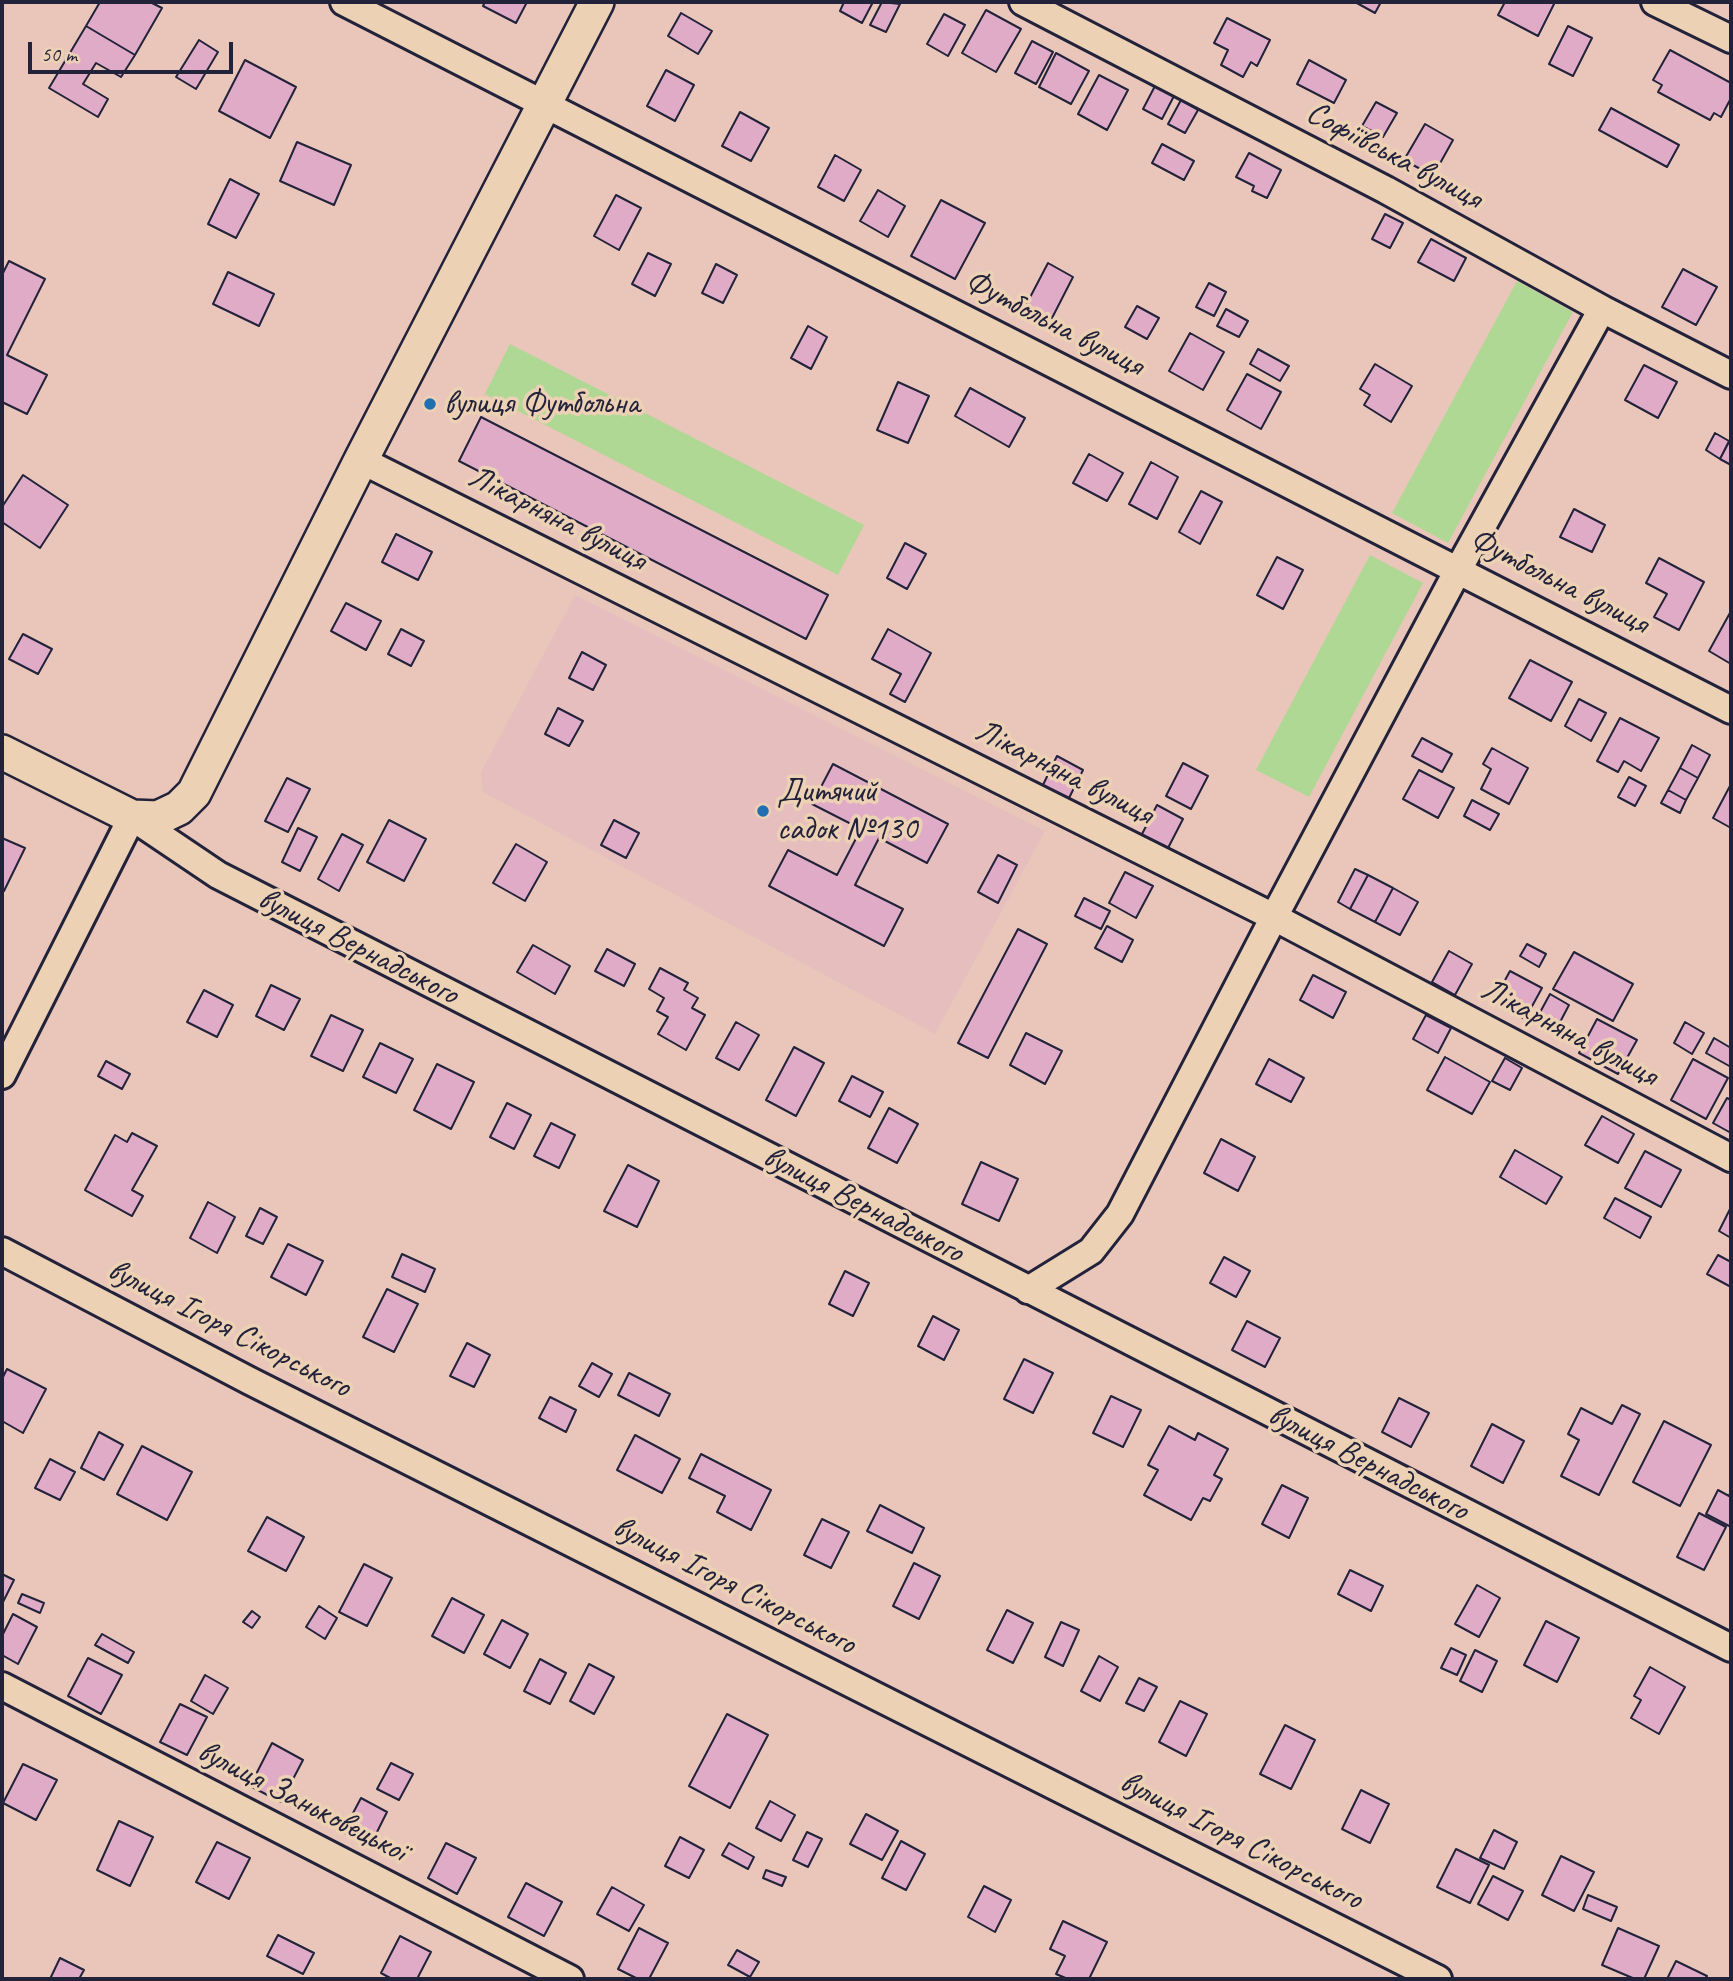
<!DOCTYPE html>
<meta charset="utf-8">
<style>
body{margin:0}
#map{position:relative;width:1733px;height:1981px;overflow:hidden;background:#e9c6b9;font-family:Caveat,sans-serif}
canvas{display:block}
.frame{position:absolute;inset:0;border:4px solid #22223b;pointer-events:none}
.scale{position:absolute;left:28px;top:42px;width:205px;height:32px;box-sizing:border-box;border:4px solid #22223b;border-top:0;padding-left:9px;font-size:21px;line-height:24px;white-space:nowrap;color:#22223b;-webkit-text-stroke:5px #edd1b4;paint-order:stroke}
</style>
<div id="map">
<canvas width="1733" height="1981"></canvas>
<div class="frame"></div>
<div class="scale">50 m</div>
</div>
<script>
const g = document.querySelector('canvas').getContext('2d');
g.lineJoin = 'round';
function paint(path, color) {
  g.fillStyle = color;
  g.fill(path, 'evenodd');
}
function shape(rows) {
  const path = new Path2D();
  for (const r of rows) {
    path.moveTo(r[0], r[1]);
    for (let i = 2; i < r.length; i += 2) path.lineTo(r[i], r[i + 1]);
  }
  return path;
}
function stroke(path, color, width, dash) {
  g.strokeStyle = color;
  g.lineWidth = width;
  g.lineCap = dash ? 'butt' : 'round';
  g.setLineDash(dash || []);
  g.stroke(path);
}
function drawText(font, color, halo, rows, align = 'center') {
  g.font = font + ' Caveat,sans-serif';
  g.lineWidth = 7;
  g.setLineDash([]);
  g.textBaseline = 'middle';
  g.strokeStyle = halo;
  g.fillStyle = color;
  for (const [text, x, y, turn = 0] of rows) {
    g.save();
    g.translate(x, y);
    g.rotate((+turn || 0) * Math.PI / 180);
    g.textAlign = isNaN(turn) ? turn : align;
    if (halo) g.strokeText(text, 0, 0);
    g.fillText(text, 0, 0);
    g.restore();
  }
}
paint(shape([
 [575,595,1045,831,935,1034,483,792,481,772]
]), '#e6bebd');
paint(shape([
 [1517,281,1573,312,1448,543,1392,513],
 [510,344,864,525,838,575,485,394],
 [1370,555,1423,583,1309,797,1256,770]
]), '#afd895');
const building = shape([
 [100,2,150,2,162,8,135,55,86,26,100,2],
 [485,2,527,2,516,23,483,6,485,2],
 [844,2,873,2,862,23,840,11,844,2],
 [882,2,900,4,886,32,870,25,882,2],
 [1355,2,1381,2,1375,13,1355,2],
 [1505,2,1555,2,1538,36,1498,15,1505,2],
 [986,10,1021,29,996,72,962,53,986,10],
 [681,13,712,31,698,54,668,36,681,13],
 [944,14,965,25,948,56,927,44,944,14],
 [1227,18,1270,40,1257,66,1251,62,1243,77,1221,65,1228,50,1214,43,1227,18],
 [86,26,135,55,121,77,96,63,83,84,108,99,98,117,49,88,86,26],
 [1568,26,1592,38,1573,76,1549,64,1568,26],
 [199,40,218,52,196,89,176,77,199,40],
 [1032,41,1053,52,1036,84,1015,73,1032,41],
 [1670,50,1731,83,1731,98,1721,117,1714,113,1710,120,1658,92,1662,85,1653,80,1670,50],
 [1056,53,1089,71,1071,104,1039,87,1056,53],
 [245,60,296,87,270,138,219,111,245,60],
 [1309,60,1346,80,1334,103,1297,84,1309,60],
 [666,70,694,85,675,121,647,106,666,70],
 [1099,75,1128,90,1107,130,1078,114,1099,75],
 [1155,86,1174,96,1162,119,1143,109,1155,86],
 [1181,100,1198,110,1185,133,1168,124,1181,100],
 [1376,102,1397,113,1383,137,1362,126,1376,102],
 [1611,108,1679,145,1667,167,1599,130,1611,108],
 [740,112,769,128,751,161,722,146,740,112],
 [1425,124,1453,140,1433,176,1404,160,1425,124],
 [297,142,351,165,334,205,280,181,297,142],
 [1162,144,1194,161,1184,180,1152,163,1162,144],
 [1249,153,1281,170,1267,198,1252,191,1254,186,1236,177,1249,153],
 [835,155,861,170,844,201,818,187,835,155],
 [230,179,259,194,236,238,208,224,230,179],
 [878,190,905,206,888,237,860,221,878,190],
 [616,195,641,208,619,250,594,236,616,195],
 [941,200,985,223,955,279,911,256,941,200],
 [1385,214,1403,223,1390,248,1372,239,1385,214],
 [1431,239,1466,258,1454,281,1418,262,1431,239],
 [648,253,671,264,655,296,632,284,648,253],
 [9,261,45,279,7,355,47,375,27,414,2,402,2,275,9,261],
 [1048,263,1073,277,1052,318,1026,305,1048,263],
 [716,264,737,275,723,303,702,293,716,264],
 [1683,269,1717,287,1696,325,1662,307,1683,269],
 [228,272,274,294,259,326,213,304,228,272],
 [1209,283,1226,292,1214,316,1196,307,1209,283],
 [1137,306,1159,318,1147,339,1125,327,1137,306],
 [1226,309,1248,321,1239,337,1217,326,1226,309],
 [808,326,827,337,811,369,791,358,808,326],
 [1190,333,1224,352,1203,390,1169,371,1190,333],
 [1258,349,1289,366,1280,381,1250,364,1258,349],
 [1375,364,1412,386,1391,422,1364,405,1370,395,1360,389,1375,364],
 [1644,365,1677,382,1658,418,1625,400,1644,365],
 [1247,374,1281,392,1261,429,1227,410,1247,374],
 [898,382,929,396,908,443,877,430,898,382],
 [970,388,1025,418,1009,447,955,416,970,388],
 [481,417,828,595,806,639,459,461,481,417],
 [1715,433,1729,441,1720,459,1706,450,1715,433],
 [1731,438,1731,465,1720,459,1731,438],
 [1089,454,1123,473,1107,501,1073,483,1089,454],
 [1151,462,1178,477,1157,519,1129,504,1151,462],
 [23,475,68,505,40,548,2,522,2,507,23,475],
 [1201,491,1222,502,1200,544,1179,532,1201,491],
 [1574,509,1605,525,1592,552,1560,537,1574,509],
 [396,534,432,552,418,580,382,562,396,534],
 [905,543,926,554,907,589,887,578,905,543],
 [1277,557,1303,570,1283,609,1257,595,1277,557],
 [1659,558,1704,582,1679,630,1654,617,1667,594,1646,583,1659,558],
 [346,603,381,621,366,650,331,631,346,603],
 [1731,611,1731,664,1709,651,1731,611],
 [401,629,424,641,411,666,388,654,401,629],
 [888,629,931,653,905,702,890,694,901,674,872,659,888,629],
 [23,634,52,649,38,674,9,659,23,634],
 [582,652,606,665,593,690,569,678,582,652],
 [1530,660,1572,682,1551,721,1509,698,1530,660],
 [1579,699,1606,713,1591,741,1565,726,1579,699],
 [558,708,583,721,569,746,545,734,558,708],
 [1620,718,1659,738,1641,771,1624,761,1618,772,1597,761,1620,718],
 [1422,738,1452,754,1442,772,1412,756,1422,738],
 [1692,745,1710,755,1698,778,1680,768,1692,745],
 [1492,748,1528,768,1509,804,1481,789,1491,769,1483,764,1492,748],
 [1057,756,1083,770,1067,802,1041,789,1057,756],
 [1183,763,1208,776,1191,809,1166,796,1183,763],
 [833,764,948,824,927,863,879,838,855,885,903,909,884,946,769,886,788,850,837,875,861,829,812,804,833,764],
 [1680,768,1698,778,1686,800,1668,790,1680,768],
 [1419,770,1454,788,1438,818,1403,799,1419,770],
 [1629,777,1646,786,1635,806,1618,797,1629,777],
 [287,778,310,789,288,832,265,821,287,778],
 [1731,784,1731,828,1713,818,1731,784],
 [1668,790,1686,800,1680,813,1661,803,1668,790],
 [1472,800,1499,814,1490,830,1464,816,1472,800],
 [1157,805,1183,819,1167,850,1141,836,1157,805],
 [389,820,426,839,404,881,367,862,389,820],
 [614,820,639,833,626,858,601,845,614,820],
 [298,828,317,837,300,871,282,862,298,828],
 [342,834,363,845,339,891,318,879,342,834],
 [2,838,25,848,4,891,2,890,2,838],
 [516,844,547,862,525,901,493,883,516,844],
 [998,855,1017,865,998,903,978,892,998,855],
 [1355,869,1368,875,1350,909,1338,902,1355,869],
 [1125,872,1153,886,1136,918,1109,903,1125,872],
 [1368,875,1393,888,1375,922,1350,909,1368,875],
 [1393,888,1418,902,1400,935,1375,922,1393,888],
 [1084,898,1110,911,1101,929,1075,916,1084,898],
 [1107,926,1133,940,1122,962,1095,948,1107,926],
 [1018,929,1047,944,988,1058,958,1043,1018,929],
 [1527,944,1546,954,1539,967,1520,956,1527,944],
 [533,945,570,966,555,994,517,972,533,945],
 [607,949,635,964,624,986,595,971,607,949],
 [1449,951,1472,964,1455,995,1432,982,1449,951],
 [1574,952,1633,984,1613,1021,1553,989,1574,952],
 [660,968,688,983,684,990,698,998,692,1008,705,1015,686,1050,658,1034,668,1017,657,1011,664,998,649,989,660,968],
 [1510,971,1542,988,1525,1019,1493,1002,1510,971],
 [1313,975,1346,992,1333,1018,1300,1000,1313,975],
 [271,985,300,999,284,1030,256,1016,271,985],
 [204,990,233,1005,217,1037,187,1022,204,990],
 [1550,994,1569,1005,1558,1026,1538,1016,1550,994],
 [331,1015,363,1030,343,1071,311,1056,331,1015],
 [1426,1015,1451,1028,1438,1053,1413,1039,1426,1015],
 [1597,1019,1637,1040,1618,1074,1579,1053,1597,1019],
 [736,1022,759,1035,739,1070,716,1058,736,1022],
 [1685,1022,1704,1033,1692,1054,1674,1043,1685,1022],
 [1026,1033,1062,1051,1045,1084,1010,1065,1026,1033],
 [1714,1038,1731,1048,1731,1067,1706,1053,1714,1038],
 [380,1043,413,1059,396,1093,363,1077,380,1043],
 [794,1047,824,1063,796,1116,766,1100,794,1047],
 [1445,1057,1490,1082,1472,1114,1427,1090,1445,1057],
 [1505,1058,1522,1068,1510,1090,1492,1081,1505,1058],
 [1269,1059,1304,1078,1291,1102,1256,1084,1269,1059],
 [1693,1059,1728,1078,1706,1119,1671,1100,1693,1059],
 [106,1061,130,1074,122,1089,98,1076,106,1061],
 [437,1064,474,1082,451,1129,414,1110,437,1064],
 [852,1076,883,1092,870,1117,839,1101,852,1076],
 [1727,1098,1731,1100,1731,1133,1713,1123,1727,1098],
 [507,1103,531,1115,514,1149,490,1137,507,1103],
 [889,1108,918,1124,897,1163,868,1148,889,1108],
 [1602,1116,1634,1134,1618,1163,1585,1145,1602,1116],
 [551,1123,575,1135,559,1168,534,1156,551,1123],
 [132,1133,157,1146,132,1190,143,1196,132,1216,85,1190,115,1135,127,1142,132,1133],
 [1221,1139,1255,1157,1238,1191,1204,1173,1221,1139],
 [1515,1150,1562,1177,1546,1204,1500,1177,1515,1150],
 [1645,1151,1681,1170,1661,1207,1625,1188,1645,1151],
 [981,1162,1018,1179,999,1221,962,1204,981,1162],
 [628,1165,659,1181,637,1227,604,1211,628,1165],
 [1615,1198,1651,1217,1640,1238,1604,1218,1615,1198],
 [208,1202,235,1217,217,1253,190,1238,208,1202],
 [1731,1207,1731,1238,1719,1231,1731,1207],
 [260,1208,277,1217,263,1244,246,1236,260,1208],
 [288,1244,323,1261,306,1295,271,1277,288,1244],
 [402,1254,435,1269,425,1292,392,1277,402,1254],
 [1718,1255,1731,1262,1731,1287,1707,1274,1718,1255],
 [1224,1257,1250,1271,1236,1297,1210,1283,1224,1257],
 [845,1271,869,1283,853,1316,829,1304,845,1271],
 [387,1289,418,1304,394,1352,363,1337,387,1289],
 [933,1316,959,1330,944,1360,918,1346,933,1316],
 [1247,1321,1280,1338,1265,1367,1232,1350,1247,1321],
 [467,1343,490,1355,474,1387,450,1376,467,1343],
 [1024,1359,1053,1373,1033,1413,1004,1399,1024,1359],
 [592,1363,612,1374,599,1397,579,1386,592,1363],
 [7,1369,46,1389,23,1433,2,1421,2,1379,7,1369],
 [629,1373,670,1394,659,1416,618,1395,629,1373],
 [1111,1396,1141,1410,1123,1447,1093,1433,1111,1396],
 [550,1397,576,1410,566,1432,539,1418,550,1397],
 [1399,1398,1429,1413,1411,1447,1382,1432,1399,1398],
 [1622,1405,1640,1414,1599,1495,1561,1476,1579,1440,1568,1434,1581,1408,1612,1424,1622,1405],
 [1664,1421,1711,1445,1680,1506,1633,1482,1664,1421],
 [1492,1424,1524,1441,1503,1483,1471,1466,1492,1424],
 [1169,1426,1195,1440,1198,1433,1228,1449,1214,1475,1222,1479,1210,1501,1203,1498,1191,1520,1144,1495,1158,1470,1148,1465,1169,1426],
 [99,1432,123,1445,104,1480,81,1468,99,1432],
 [635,1435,680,1459,662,1493,617,1470,635,1435],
 [142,1446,192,1472,167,1520,117,1494,142,1446],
 [701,1454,771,1490,751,1530,717,1512,725,1496,689,1478,701,1454],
 [50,1459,75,1472,60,1500,35,1488,50,1459],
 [1282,1485,1308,1498,1289,1538,1262,1524,1282,1485],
 [1718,1490,1729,1496,1731,1491,1731,1527,1706,1514,1718,1490],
 [880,1505,924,1528,912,1553,867,1531,880,1505],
 [1699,1513,1726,1527,1704,1570,1677,1557,1699,1513],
 [267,1517,304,1537,286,1571,248,1551,267,1517],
 [822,1519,849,1532,831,1568,804,1555,822,1519],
 [914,1563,940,1576,919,1619,893,1606,914,1563],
 [364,1564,392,1578,367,1626,339,1612,364,1564],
 [1350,1570,1383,1586,1371,1611,1338,1594,1350,1570],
 [2,1574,14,1580,2,1604,2,1574],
 [1477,1585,1500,1598,1479,1637,1455,1624,1477,1585],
 [22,1594,44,1603,40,1613,18,1603,22,1594],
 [452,1598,484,1615,464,1653,432,1636,452,1598],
 [319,1606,337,1618,325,1639,306,1627,319,1606],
 [1007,1610,1033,1623,1013,1663,987,1650,1007,1610],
 [252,1611,260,1617,252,1628,243,1622,252,1611],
 [13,1614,37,1627,18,1664,2,1655,2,1636,13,1614],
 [502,1620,528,1634,510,1668,484,1654,502,1620],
 [1546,1621,1579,1638,1557,1682,1524,1665,1546,1621],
 [1061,1622,1079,1630,1063,1666,1045,1657,1061,1622],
 [102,1634,134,1652,128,1663,95,1645,102,1634],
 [1451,1648,1466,1655,1457,1675,1441,1668,1451,1648],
 [1475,1650,1497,1661,1482,1692,1460,1681,1475,1650],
 [1099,1656,1118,1667,1100,1701,1081,1691,1099,1656],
 [88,1658,122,1675,101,1714,68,1696,88,1658],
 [540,1659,566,1673,550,1704,524,1691,540,1659],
 [589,1664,614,1677,594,1714,570,1701,589,1664],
 [1650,1667,1685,1687,1659,1734,1631,1718,1641,1700,1634,1696,1650,1667],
 [205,1675,228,1688,213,1714,191,1701,205,1675],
 [1139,1678,1157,1687,1144,1711,1126,1703,1139,1678],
 [1180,1701,1207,1714,1186,1756,1159,1742,1180,1701],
 [180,1704,207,1717,187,1755,160,1742,180,1704],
 [727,1714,768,1735,730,1808,689,1786,727,1714],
 [1285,1725,1315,1740,1291,1789,1260,1774,1285,1725],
 [272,1743,303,1760,281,1802,250,1786,272,1743],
 [391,1763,413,1774,399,1800,377,1789,391,1763],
 [23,1764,57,1780,36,1820,3,1803,23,1764],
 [1361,1790,1389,1804,1370,1843,1342,1829,1361,1790],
 [361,1798,387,1812,370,1846,343,1832,361,1798],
 [770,1801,795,1815,781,1841,756,1828,770,1801],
 [866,1814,898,1831,882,1860,850,1844,866,1814],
 [119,1821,153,1837,130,1886,97,1870,119,1821],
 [1494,1830,1517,1842,1504,1869,1480,1858,1494,1830],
 [807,1832,822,1839,808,1867,793,1860,807,1832],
 [680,1837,704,1850,689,1878,665,1866,680,1837],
 [901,1841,925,1854,906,1890,882,1878,901,1841],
 [217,1842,250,1858,229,1899,196,1882,217,1842],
 [446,1843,476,1858,457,1894,428,1878,446,1843],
 [729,1843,754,1857,748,1869,722,1855,729,1843],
 [1456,1849,1489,1865,1470,1903,1437,1887,1456,1849],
 [1561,1856,1594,1872,1574,1911,1542,1895,1561,1856],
 [766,1870,786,1877,782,1886,763,1878,766,1870],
 [1493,1876,1523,1891,1508,1920,1478,1904,1493,1876],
 [526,1883,562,1902,544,1936,508,1917,526,1883],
 [984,1886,1011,1900,995,1932,968,1917,984,1886],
 [612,1887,644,1905,629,1931,597,1914,612,1887],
 [1588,1895,1617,1907,1611,1921,1583,1909,1588,1895],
 [1063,1921,1107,1942,1089,1979,1068,1979,1056,1974,1065,1956,1050,1949,1063,1921],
 [639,1928,668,1943,649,1979,638,1979,618,1969,639,1928],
 [1618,1928,1659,1946,1644,1979,1635,1979,1602,1965,1618,1928],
 [278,1935,314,1953,303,1974,267,1956,278,1935],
 [400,1936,431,1952,417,1979,392,1979,381,1973,400,1936],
 [737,1950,759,1962,750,1977,728,1965,737,1950],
 [60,1958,84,1970,79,1979,50,1979,60,1958],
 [1676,1961,1707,1976,1705,1979,1667,1979,1676,1961]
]);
paint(building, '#dfabc6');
stroke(building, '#22223b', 2);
const minor = shape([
 [344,2,1731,710],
 [1023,2,1386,190,1602,309,1731,375],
 [1655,2,1731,39],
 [361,460,1274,917,1731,1158],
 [2,1075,132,817,218,875,1731,1648],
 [2,1251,250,1381,1438,1979],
 [1028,1290,1091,1251,1120,1214,1274,917,1458,570,1602,309],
 [2,1686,570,1979]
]);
const tertiary = shape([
 [2,752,132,817,158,818,179,808,194,793,361,460,597,2]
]);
stroke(minor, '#22223b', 32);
stroke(tertiary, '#22223b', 38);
stroke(minor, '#edd1b4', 26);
stroke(tertiary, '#edd1b4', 33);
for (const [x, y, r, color] of [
 [430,404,7,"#1f6fb2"],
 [763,811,7,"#1f6fb2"]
]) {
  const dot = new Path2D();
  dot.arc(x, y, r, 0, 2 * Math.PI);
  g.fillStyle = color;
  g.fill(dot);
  stroke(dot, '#edd1b4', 2.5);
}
drawText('33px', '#22223b', '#edd1b4', [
 ["Софіївська вулиця",1394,156,28],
 ["Футбольна вулиця",1054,324,27],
 ["Лікарняна вулиця",557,519,27],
 ["Футбольна вулиця",1559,582,27],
 ["Лікарняна вулиця",1064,773,27],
 ["вулиця Вернадського",358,947,27],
 ["Лікарняна вулиця",1569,1033,28],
 ["вулиця Вернадського",863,1205,27],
 ["вулиця Ігоря Сікорського",229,1329,27],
 ["вулиця Вернадського",1368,1463,27],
 ["вулиця Ігоря Сікорського",734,1586,27],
 ["вулиця Заньковецької",302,1802,27],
 ["вулиця Ігоря Сікорського",1241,1841,27]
]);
drawText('33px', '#22223b', '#edd1b4', [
 ["вулиця Футбольна",444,404],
 ["Дитячий",777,792],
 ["садок №130",777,830]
], 'left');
</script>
